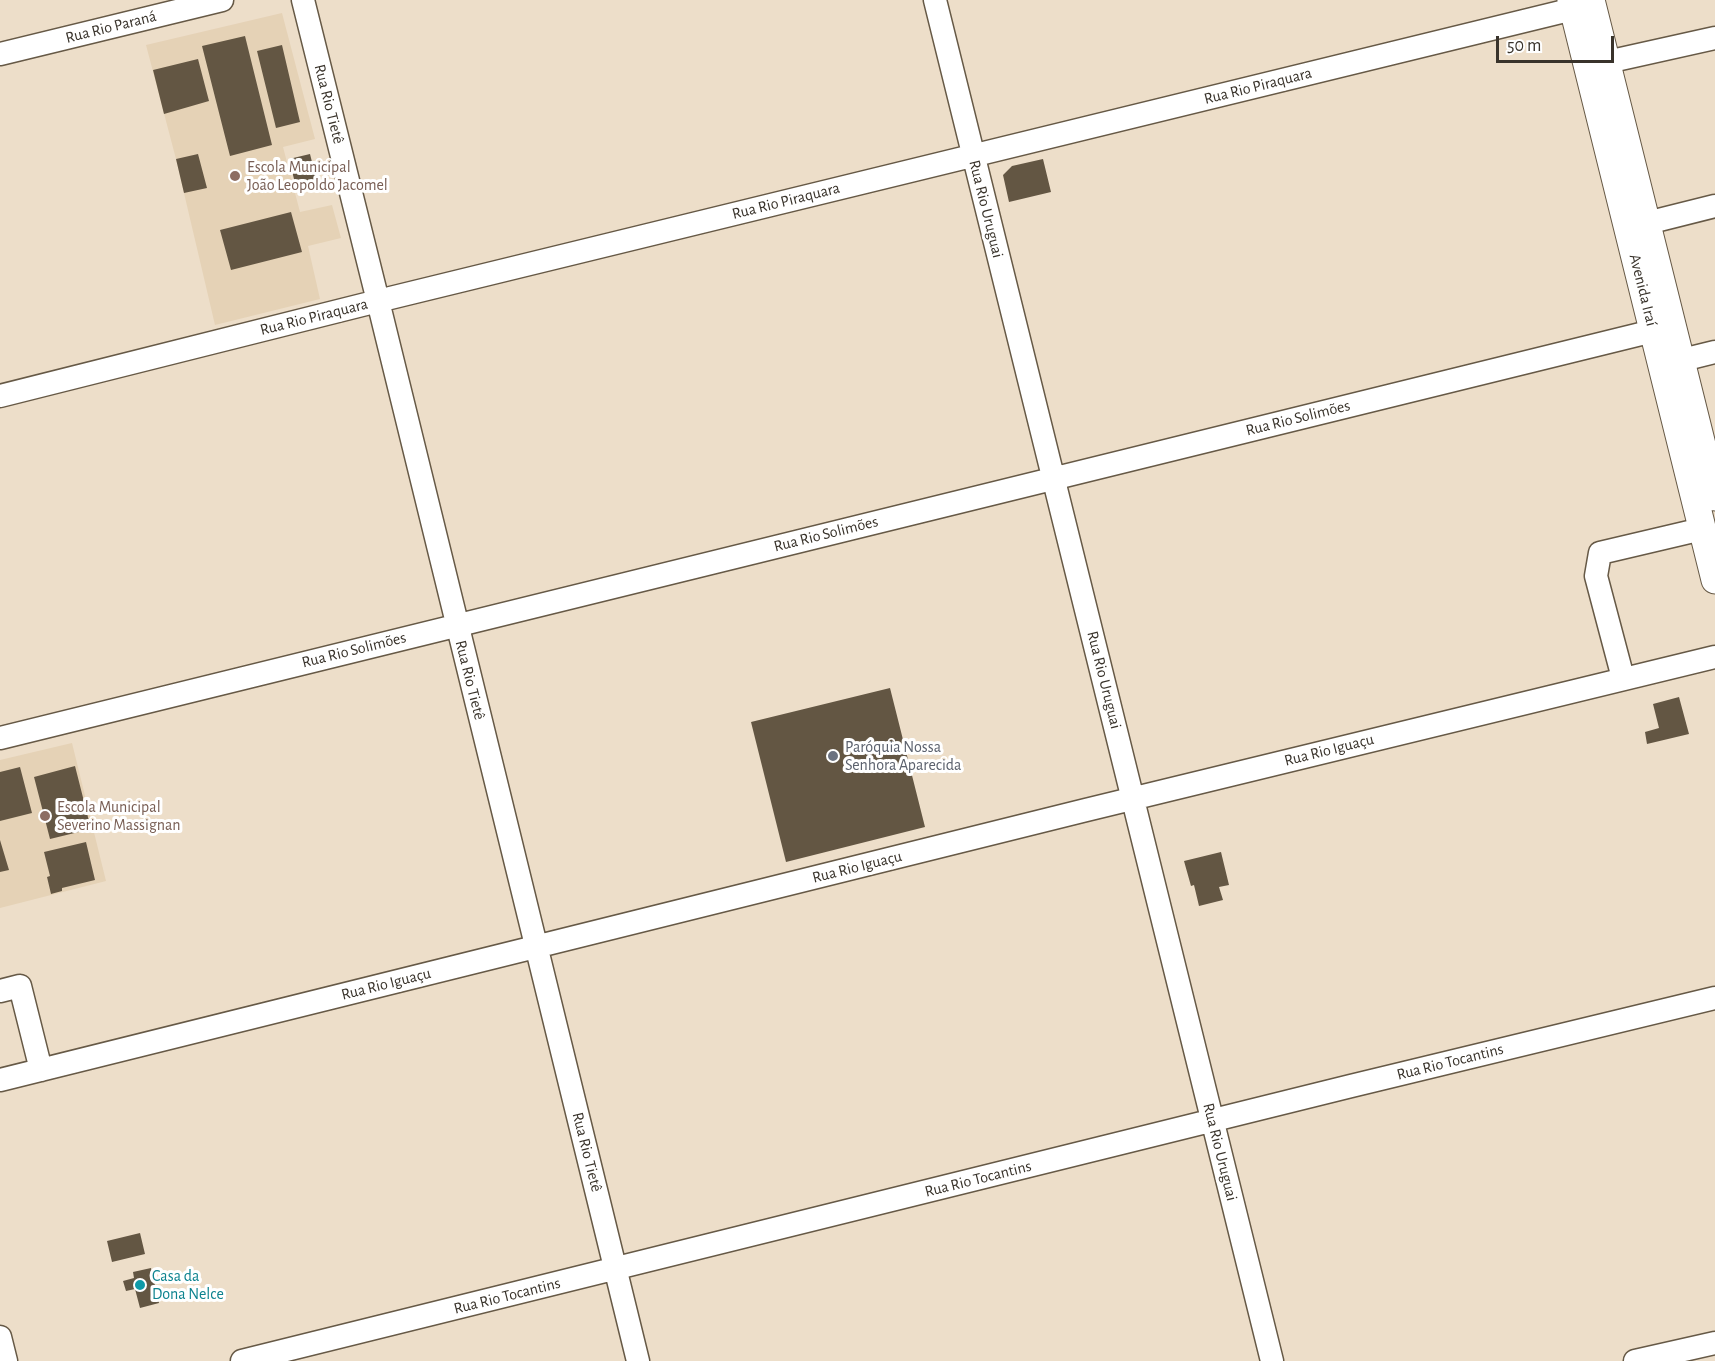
<!DOCTYPE html>
<meta charset="utf-8">
<style>
body{margin:0}
#map{position:relative;width:1715px;height:1361px;overflow:hidden;background:#eddec9;font-family:"Alegreya Sans",sans-serif}
canvas{display:block}
.scale{position:absolute;left:1496px;top:36px;width:118px;height:27px;box-sizing:border-box;border:3px solid #39332b;border-top:0;padding-left:8px;font-size:18px;line-height:21px;white-space:nowrap;color:#39332b;-webkit-text-stroke:4px #fff;paint-order:stroke}
</style>
<div id="map">
<canvas width="1715" height="1361"></canvas>
<div class="scale">50 m</div>
</div>
<script>
const g = document.querySelector('canvas').getContext('2d');
g.lineJoin = 'round';
function paint(path, color) {
  g.fillStyle = color;
  g.fill(path, 'evenodd');
}
function shape(rows) {
  const path = new Path2D();
  for (const r of rows) {
    path.moveTo(r[0], r[1]);
    for (let i = 2; i < r.length; i += 2) path.lineTo(r[i], r[i + 1]);
  }
  return path;
}
function stroke(path, color, width, dash) {
  g.strokeStyle = color;
  g.lineWidth = width;
  g.lineCap = dash ? 'butt' : 'round';
  g.setLineDash(dash || []);
  g.stroke(path);
}
function drawText(font, color, halo, rows, align = 'center') {
  g.font = font + ' "Alegreya Sans",sans-serif';
  g.lineWidth = 6;
  g.setLineDash([]);
  g.textBaseline = 'middle';
  g.strokeStyle = halo;
  g.fillStyle = color;
  for (const [text, x, y, turn = 0] of rows) {
    g.save();
    g.translate(x, y);
    g.rotate((+turn || 0) * Math.PI / 180);
    g.textAlign = isNaN(turn) ? turn : align;
    if (halo) g.strokeText(text, 0, 0);
    g.fillText(text, 0, 0);
    g.restore();
  }
}
paint(shape([
 [282,13,315,139,283,147,300,212,332,205,341,238,308,246,320,299,215,325,176,159,146,45],
 [72,743,106,881,0,908,0,760]
]), '#e5d2b6');
paint(shape([
 [245,36,272,145,230,156,202,46],
 [282,45,300,122,276,128,257,51],
 [198,59,209,101,164,114,153,70],
 [198,154,207,188,184,193,176,159],
 [310,154,317,182,296,187,289,159],
 [1043,159,1051,192,1009,202,1003,175,1012,166],
 [291,212,302,252,231,270,220,230],
 [890,688,925,827,786,862,751,722],
 [1679,697,1689,734,1647,744,1645,732,1659,728,1653,704],
 [75,766,91,829,50,839,34,777],
 [20,767,32,813,0,821,0,772],
 [0,840,9,870,0,872],
 [86,842,95,880,62,888,62,891,51,894,47,877,50,876,44,852],
 [1221,852,1229,885,1219,887,1223,900,1199,906,1194,885,1191,886,1184,861],
 [140,1233,145,1254,112,1262,107,1241],
 [151,1268,159,1303,140,1308,135,1289,126,1291,123,1281,134,1278,133,1272]
]), '#635643');
const minor = shape([
 [303,0,378,301,638,1361],
 [935,0,1272,1361],
 [0,54,222,0],
 [1607,62,1715,38],
 [1647,223,1715,206],
 [1666,364,1715,352],
 [0,396,378,301,1573,9],
 [1623,678,1596,576,1600,553,1702,529],
 [0,738,1653,331],
 [0,991,20,986,41,1070],
 [0,1080,1086,810,1715,657],
 [0,1337,6,1361],
 [242,1361,1351,1086,1715,998],
 [1635,1361,1715,1343]
]);
const major = shape([
 [1571,0,1715,580],
 [1591,0,1715,497]
]);
stroke(minor, '#665946', 25);
stroke(major, '#665946', 29);
stroke(minor, '#fff', 22);
stroke(major, '#fff', 27);
for (const [x, y, r, color] of [
 [235,176,6,"#8d6e63"],
 [833,756,6,"#6b7280"],
 [45,816,6,"#8d6e63"],
 [140,1285,6,"#0f9aa8"]
]) {
  const dot = new Path2D();
  dot.arc(x, y, r, 0, 2 * Math.PI);
  g.fillStyle = color;
  g.fill(dot);
  stroke(dot, '#fff', 2);
}
drawText('16px', '#39332b', '#fff', [
 ["Rua Rio Paraná",111,27,-14],
 ["Rua Rio Piraquara",1258,86,-14],
 ["Rua Rio Tietê",329,104,76],
 ["Rua Rio Piraquara",786,201,-14],
 ["Rua Rio Uruguai",986,209,76],
 ["Avenida Iraí",1643,290,76],
 ["Rua Rio Piraquara",314,317,-14],
 ["Rua Rio Solimões",1298,418,-14],
 ["Rua Rio Solimões",826,534,-14],
 ["Rua Rio Solimões",354,650,-14],
 ["Rua Rio Tietê",470,680,76],
 ["Rua Rio Uruguai",1104,680,76],
 ["Rua Rio Iguaçu",1329,750,-14],
 ["Rua Rio Iguaçu",857,867,-14],
 ["Rua Rio Iguaçu",386,984,-14],
 ["Rua Rio Tocantins",1450,1062,-14],
 ["Rua Rio Tietê",587,1152,76],
 ["Rua Rio Uruguai",1220,1152,76],
 ["Rua Rio Tocantins",978,1179,-14],
 ["Rua Rio Tocantins",507,1296,-14]
]);
drawText('16px', '#785e54', '#fff', [
 ["Escola Municipal",247,167],
 ["João Leopoldo Jacomel",247,185],
 ["Escola Municipal",57,807],
 ["Severino Massignan",57,825]
], 'left');
drawText('16px', '#5b616d', '#fff', [
 ["Paróquia Nossa",845,747],
 ["Senhora Aparecida",845,765]
], 'left');
drawText('16px', '#0d838f', '#fff', [
 ["Casa da",152,1276],
 ["Dona Nelce",152,1294]
], 'left');
</script>
